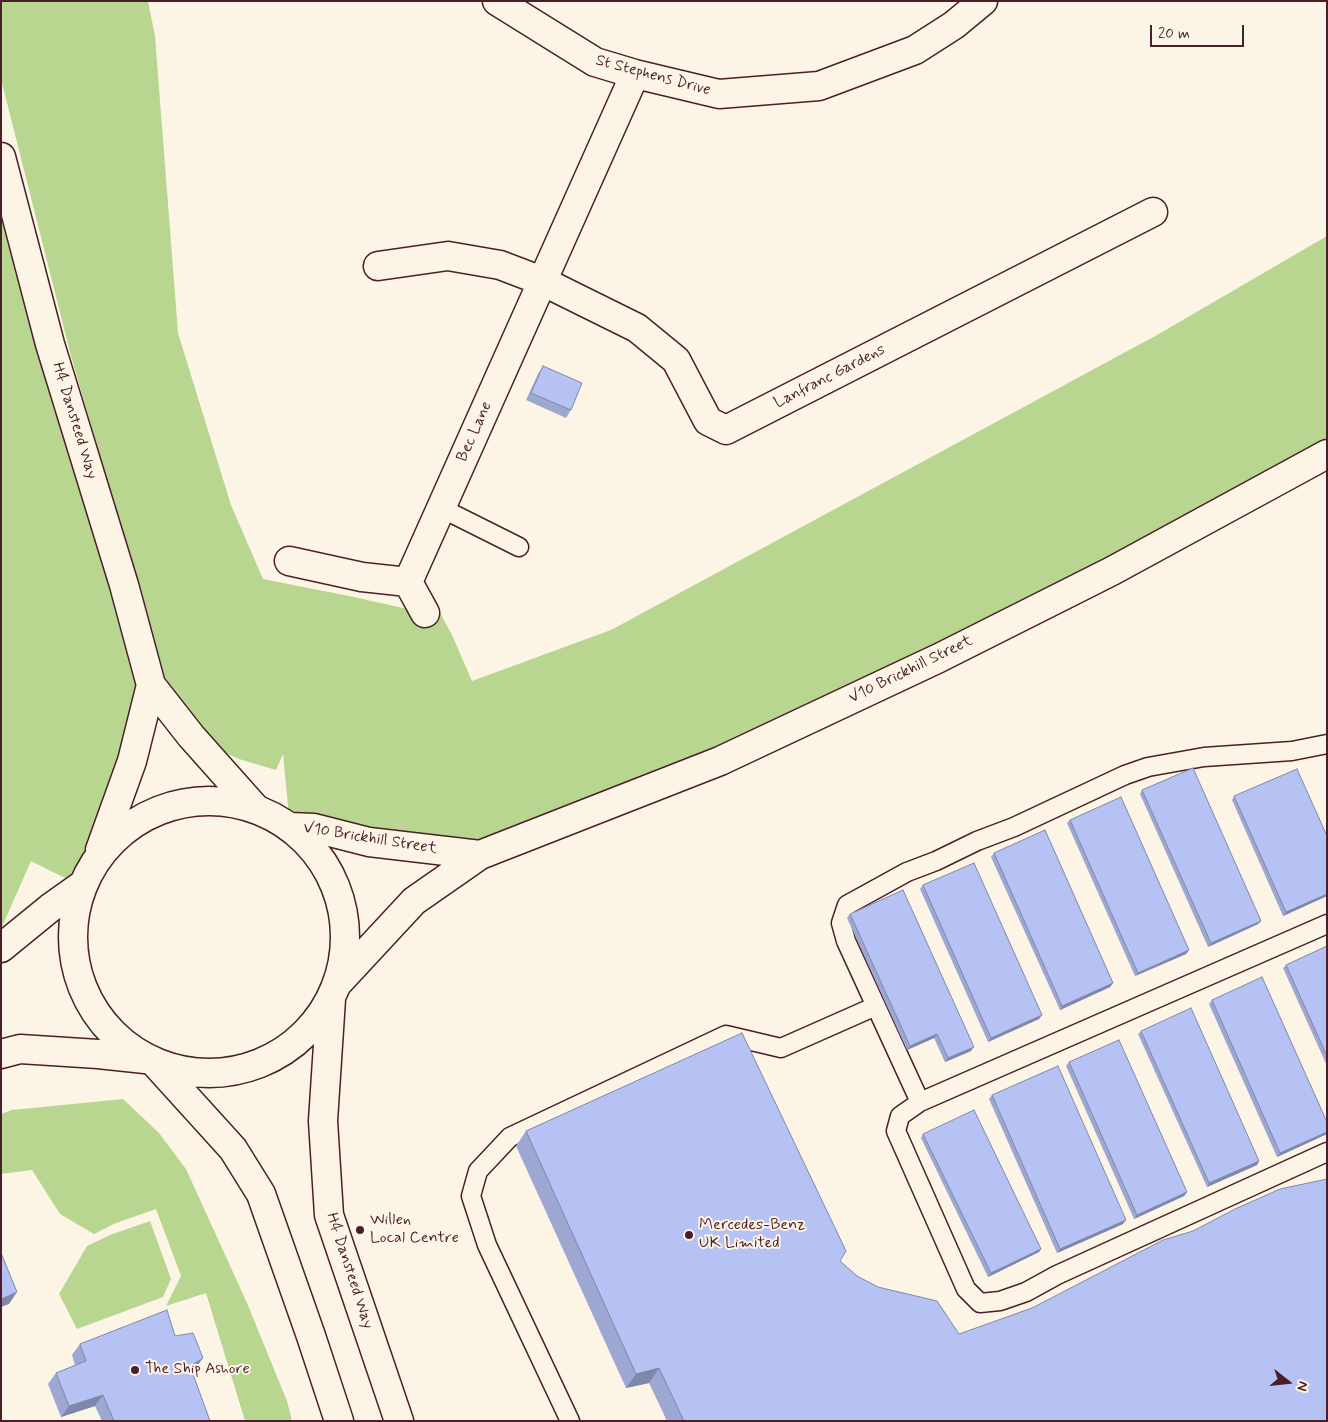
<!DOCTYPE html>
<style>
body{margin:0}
#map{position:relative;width:1328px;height:1422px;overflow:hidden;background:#fcf5e5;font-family:Mynerve,sans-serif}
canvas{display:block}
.frame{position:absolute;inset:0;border:2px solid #4a1f2b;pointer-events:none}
.north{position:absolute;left:1263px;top:1357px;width:50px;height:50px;-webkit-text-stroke:4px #fcf5e5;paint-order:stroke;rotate:106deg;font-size:14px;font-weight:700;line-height:20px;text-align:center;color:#4a1f2b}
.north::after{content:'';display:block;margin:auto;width:18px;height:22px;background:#4a1f2b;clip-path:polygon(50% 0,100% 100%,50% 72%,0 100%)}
.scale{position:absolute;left:1150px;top:25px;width:94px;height:22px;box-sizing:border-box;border:2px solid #4a1f2b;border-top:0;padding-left:6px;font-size:15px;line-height:18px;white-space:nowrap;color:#4a1f2b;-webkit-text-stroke:4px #fcf5e5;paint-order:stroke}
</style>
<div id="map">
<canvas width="1328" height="1422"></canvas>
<div class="frame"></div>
<div class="north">N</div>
<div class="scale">20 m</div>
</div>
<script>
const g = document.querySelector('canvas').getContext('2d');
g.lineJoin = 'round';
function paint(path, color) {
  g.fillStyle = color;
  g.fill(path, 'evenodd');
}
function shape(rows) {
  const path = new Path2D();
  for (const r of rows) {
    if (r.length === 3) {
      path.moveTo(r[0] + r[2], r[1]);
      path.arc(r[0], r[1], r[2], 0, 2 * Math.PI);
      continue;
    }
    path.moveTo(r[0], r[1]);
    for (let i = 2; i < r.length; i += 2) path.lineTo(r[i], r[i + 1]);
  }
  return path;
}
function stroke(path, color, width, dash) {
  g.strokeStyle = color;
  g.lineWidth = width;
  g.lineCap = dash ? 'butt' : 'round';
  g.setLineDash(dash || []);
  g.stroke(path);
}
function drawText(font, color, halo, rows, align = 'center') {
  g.font = font + ' Mynerve,sans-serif';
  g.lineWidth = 4;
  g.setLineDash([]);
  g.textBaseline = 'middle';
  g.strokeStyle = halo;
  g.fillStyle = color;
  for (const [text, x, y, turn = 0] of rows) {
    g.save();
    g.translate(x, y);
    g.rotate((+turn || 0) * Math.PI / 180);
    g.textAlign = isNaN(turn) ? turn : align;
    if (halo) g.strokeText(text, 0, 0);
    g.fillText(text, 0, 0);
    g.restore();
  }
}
paint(shape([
 [1,1,148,1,155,36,178,333,231,505,263,579,354,597,425,613,439,611,452,635,472,681,611,630,1157,335,1327,236,1327,454,1112,571,480,855,290,827,283,754,276,770,239,759,219,750,166,682,71,356,1,79],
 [1,157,151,685,98,857,81,886,31,861,1,929],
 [123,1099,159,1133,186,1169,247,1303,287,1401,292,1421,245,1421,206,1293,166,1306,181,1276,156,1209,116,1223,94,1234,60,1214,32,1170,1,1174,1,1114,12,1110],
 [150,1221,171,1279,163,1297,77,1329,59,1294,87,1246,110,1235]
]), '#b8d68f');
const lane = shape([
 [441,508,519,547],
 [1327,924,920,1102,900,1116,896,1131,966,1289,980,1303,1000,1301,1026,1292,1057,1275,1327,1152],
 [920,1102,846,941,841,923,847,905,907,872,936,861,977,841,1014,827,1125,775,1148,767,1204,757,1292,751,1327,744],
 [570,1421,487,1245,471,1196,478,1171,510,1137,726,1035,781,1048,876,1006]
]);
const street = shape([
 [497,1,595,62,635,74,719,94,819,86,915,50,954,25,983,1],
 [378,266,448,256,500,265,542,281,637,328,676,360,708,421,726,430,1153,212],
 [289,561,362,577,408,582,425,613],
 [408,582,635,74]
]);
const secondary = shape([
 [1,157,50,344,124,585,151,685,191,736,256,809],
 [209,937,136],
 [290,827,314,828,369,842,480,855],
 [100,850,132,761,151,685],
 [1,948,50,908,81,886],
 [336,985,414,901,480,855,720,761,939,658,1112,571,1327,454],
 [331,999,323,1121,329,1215,399,1421],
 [1,1054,20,1049,98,1054,145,1059],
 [155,1063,233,1149,261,1194,311,1336,339,1421]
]);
stroke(lane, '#4a1f2b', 21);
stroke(street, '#4a1f2b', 31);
stroke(secondary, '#4a1f2b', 31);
stroke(lane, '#fcf5e5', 18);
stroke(street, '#fcf5e5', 28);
stroke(secondary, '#fcf5e5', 28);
paint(shape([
 [543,366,571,410,566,418,526,400,538,374],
 [1142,790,1261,921,1258,924,1208,947,1140,794],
 [1234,796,1327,836,1327,896,1283,916,1232,800],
 [1070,820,1189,950,1186,954,1135,976,1067,823],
 [994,853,1113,983,1110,987,1060,1010,991,857],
 [923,885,1039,1019,988,1042,920,889],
 [850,914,971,1051,945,1062,934,1038,907,1050,847,918],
 [1327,946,1327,1066,1283,968,1286,965],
 [1212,1000,1327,1122,1327,1134,1277,1157,1209,1004],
 [1141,1031,1259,1161,1257,1165,1207,1187,1138,1034],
 [1069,1062,1187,1192,1184,1196,1134,1219,1066,1066],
 [992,1095,1123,1224,1057,1253,989,1099],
 [526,1131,840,1261,857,1276,959,1334,1327,1421,667,1421,649,1383,626,1388,516,1146],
 [923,1134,1041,1249,1039,1252,988,1277,921,1138],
 [175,1336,195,1369,192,1371,210,1421,102,1421,95,1406,61,1417,48,1384,56,1373,75,1365,72,1355,80,1344]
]), '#9da7d1');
paint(shape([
 [1327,894,1327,896,1283,916,1286,912],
 [1261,921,1258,924,1208,947,1211,943],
 [1189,950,1186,954,1135,976,1138,973],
 [1113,983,1110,987,1060,1010,1062,1006],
 [1042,1015,1039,1019,988,1042,991,1038],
 [937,1034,934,1038,907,1050,910,1046],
 [974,1047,971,1051,945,1062,948,1058],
 [1327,1132,1327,1134,1277,1157,1280,1153],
 [1259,1161,1257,1165,1207,1187,1209,1183],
 [1187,1192,1184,1196,1134,1219,1137,1215],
 [1126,1220,1123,1224,1057,1253,1060,1249],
 [1041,1249,1039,1252,988,1277,991,1273],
 [17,1292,9,1304,1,1307,1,1299],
 [203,1358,195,1369,182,1377,190,1366],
 [659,1368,649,1383,626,1388,636,1374],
 [103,1395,95,1406,61,1417,69,1406]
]), '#7f88aa');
const building = shape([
 [543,366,582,383,571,410,531,393,543,366],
 [1193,768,1261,921,1211,943,1142,790,1193,768],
 [1297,769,1327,836,1327,894,1286,912,1234,796,1297,769],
 [1121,797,1189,950,1138,973,1070,820,1121,797],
 [1045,830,1113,983,1062,1006,994,853,1045,830],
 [974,863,1042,1015,991,1038,923,885,974,863],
 [903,890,974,1047,948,1058,937,1034,910,1046,850,914,903,890],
 [1327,946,1327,1056,1286,965,1327,946],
 [1262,977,1327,1122,1327,1132,1280,1153,1212,1000,1262,977],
 [1191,1008,1259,1161,1209,1183,1141,1031,1191,1008],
 [742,1033,846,1251,840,1261,857,1276,878,1287,937,1301,959,1334,1032,1308,1163,1240,1193,1231,1235,1209,1280,1189,1327,1179,1327,1421,684,1421,659,1368,636,1374,526,1131,742,1033],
 [1119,1040,1187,1192,1137,1215,1069,1062,1119,1040],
 [1058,1066,1126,1220,1060,1249,992,1095,1058,1066],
 [974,1110,1041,1249,991,1273,923,1134,974,1110],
 [1,1253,17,1292,1,1299,1,1253],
 [167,1310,175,1336,193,1333,203,1358,190,1366,210,1421,114,1421,103,1395,69,1406,56,1373,86,1361,80,1344,167,1310]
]);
paint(building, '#b6c2f3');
stroke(building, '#7f88aa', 1);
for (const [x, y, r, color] of [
 [360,1230,5,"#4a1f2b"],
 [689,1235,5,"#4a1f2b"],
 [135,1370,5,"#4a1f2b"]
]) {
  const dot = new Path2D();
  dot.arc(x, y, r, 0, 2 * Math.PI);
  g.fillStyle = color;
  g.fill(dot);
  stroke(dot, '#fcf5e5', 2);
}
drawText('16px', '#4a1f2b', '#fcf5e5', [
 ["St Stephens Drive",653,76,15],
 ["Lanfranc Gardens",830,377,-27],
 ["H4 Dansteed Way",74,421,73],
 ["Bec Lane",475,432,-66],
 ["V10 Brickhill Street",911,670,-26],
 ["V10 Brickhill Street",370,839,9],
 ["H4 Dansteed Way",349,1271,72]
]);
drawText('16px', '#4a1f2b', '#fcf5e5', [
 ["Willen",370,1221],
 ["Local Centre",370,1239],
 ["Mercedes-Benz",699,1226],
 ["UK Limited",699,1244],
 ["The Ship Ashore",145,1370]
], 'left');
</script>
